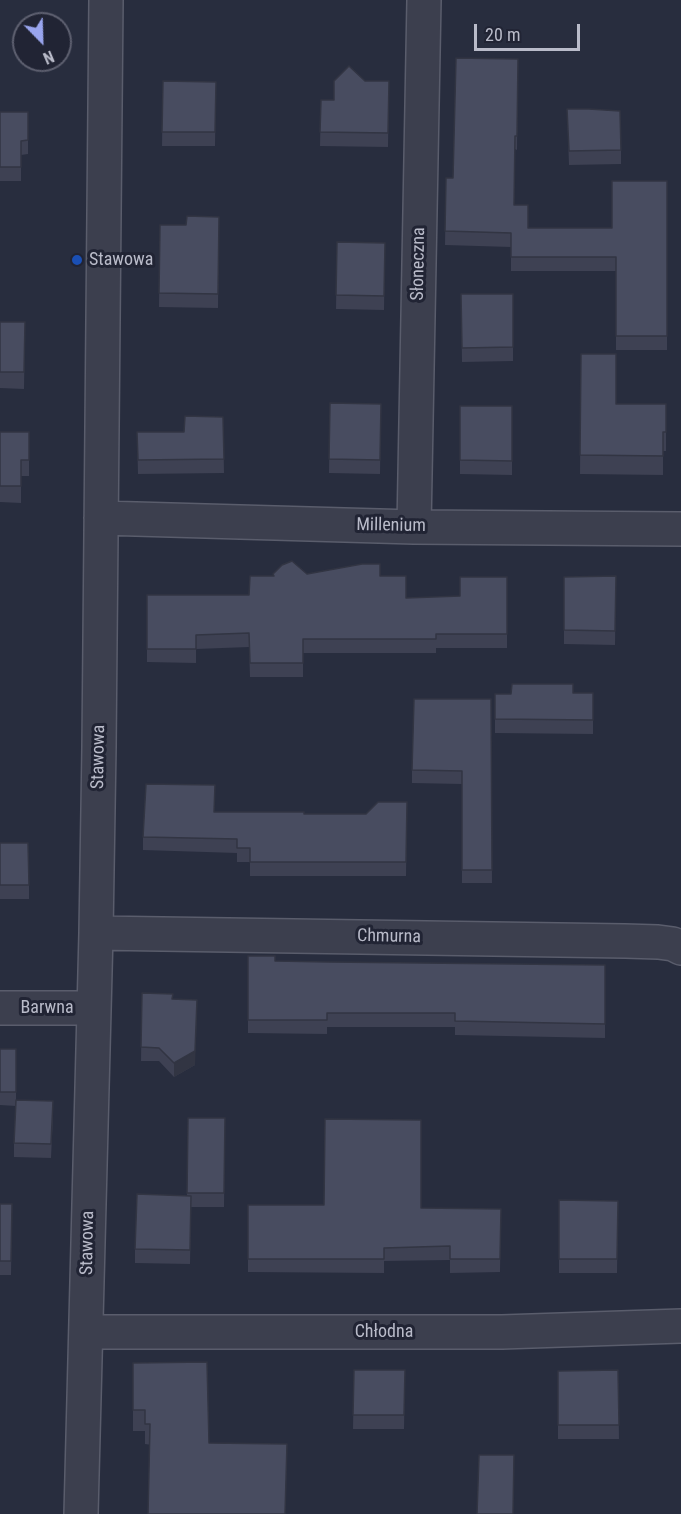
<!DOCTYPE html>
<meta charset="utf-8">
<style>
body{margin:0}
#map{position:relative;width:681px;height:1514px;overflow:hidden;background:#282d3e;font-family:"Roboto Condensed",sans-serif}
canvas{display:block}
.north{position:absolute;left:12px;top:12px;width:60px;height:60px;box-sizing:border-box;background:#212434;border:2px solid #5e6070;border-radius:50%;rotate:157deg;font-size:16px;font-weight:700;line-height:24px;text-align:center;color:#b9bbc9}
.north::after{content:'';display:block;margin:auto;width:21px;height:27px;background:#99a5ee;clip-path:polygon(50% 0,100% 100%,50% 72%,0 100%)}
.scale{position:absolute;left:474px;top:24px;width:106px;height:27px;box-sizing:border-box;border:3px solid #b9bbc9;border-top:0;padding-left:8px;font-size:18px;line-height:21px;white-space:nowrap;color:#b9bbc9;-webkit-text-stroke:4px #212434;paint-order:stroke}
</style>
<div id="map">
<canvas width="681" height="1514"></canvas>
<div class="north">N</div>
<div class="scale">20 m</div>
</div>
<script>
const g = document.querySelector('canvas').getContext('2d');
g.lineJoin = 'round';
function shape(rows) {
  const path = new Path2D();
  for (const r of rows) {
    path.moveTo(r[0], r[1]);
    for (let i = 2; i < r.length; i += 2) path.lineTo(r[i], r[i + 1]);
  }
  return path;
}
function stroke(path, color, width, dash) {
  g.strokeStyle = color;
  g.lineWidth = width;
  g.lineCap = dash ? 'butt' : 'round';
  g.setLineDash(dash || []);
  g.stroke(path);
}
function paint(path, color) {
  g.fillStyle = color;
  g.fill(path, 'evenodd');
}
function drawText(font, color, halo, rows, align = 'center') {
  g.font = font + ' "Roboto Condensed",sans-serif';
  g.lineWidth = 6;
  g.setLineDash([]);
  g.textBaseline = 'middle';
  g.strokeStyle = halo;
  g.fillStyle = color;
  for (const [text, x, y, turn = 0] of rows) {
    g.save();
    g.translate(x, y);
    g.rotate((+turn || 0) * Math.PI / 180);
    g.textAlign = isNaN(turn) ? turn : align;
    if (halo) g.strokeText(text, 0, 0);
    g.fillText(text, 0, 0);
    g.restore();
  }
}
const street = shape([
 [101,518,414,527,681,529],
 [414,527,424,0],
 [96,933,625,941,658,942,673,944,681,948],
 [0,1008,94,1008],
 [86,1332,502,1332,681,1326],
 [81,1514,96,933,99,747,106,0]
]);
stroke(street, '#5a5d6c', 36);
stroke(street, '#3c3f4e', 33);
paint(shape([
 [518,59,517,150,515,149,514,205,528,228,612,228,667,181,667,350,616,350,616,271,511,271,511,247,445,245,446,178,453,178],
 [163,81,216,82,215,146,162,146],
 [365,81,389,81,388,147,320,146,321,100,334,100],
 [567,109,621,150,621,164,569,165],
 [0,112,28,112,28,154,21,155,21,181,0,181],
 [219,217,218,308,159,307,160,225,186,225],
 [337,242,385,243,384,310,336,309],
 [461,294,513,294,513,361,462,362],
 [0,322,25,322,24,389,0,388],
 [581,354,616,404,666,404,666,451,663,451,663,475,580,474],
 [330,403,381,404,380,474,329,473],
 [460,406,512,406,512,475,460,474],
 [223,417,224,473,138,474,137,432,184,432],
 [0,432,29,432,29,476,21,476,21,503,0,502],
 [273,574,380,576,406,598,460,596,507,577,507,648,436,648,436,653,303,653,303,677,250,677,249,647,196,649,196,663,147,662,147,595,249,595,273,576],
 [616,576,615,645,564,644,564,577],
 [593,693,593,734,495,733,495,694],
 [491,699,492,883,462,883,462,784,412,783,412,770],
 [407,802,406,876,250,876,250,862,237,862,237,853,143,850,143,837,214,812,304,814,366,814],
 [0,843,29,885,29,899,0,899],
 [248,956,275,961,328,962,605,965,605,1038,455,1035,455,1027,327,1027,327,1034,248,1033],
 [142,993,173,999,195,1065,174,1077,159,1061,141,1061],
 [0,1049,16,1049,16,1106,0,1105],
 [53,1115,51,1158,14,1157,14,1143],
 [225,1118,224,1207,191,1207,190,1264,135,1263,135,1249,187,1196,187,1193],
 [559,1200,618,1201,617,1273,559,1273],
 [0,1204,12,1204,11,1275,0,1275],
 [248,1205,421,1208,501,1209,500,1272,450,1273,450,1260,384,1261,384,1273,248,1272],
 [133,1363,209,1443,287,1464,145,1444,145,1431,133,1431],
 [354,1370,405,1370,404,1429,353,1429],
 [618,1370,619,1439,558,1439,558,1371]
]), '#3e4153');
paint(shape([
 [197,1014,195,1065,174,1077,174,1063]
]), '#323543');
const building = shape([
 [456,58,518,59,517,136,515,136,514,205,528,205,528,228,612,228,612,181,667,181,667,336,616,336,616,257,511,257,511,233,445,231,446,178,453,178,456,58],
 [349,66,365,81,389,81,388,133,320,132,321,100,334,100,334,81,349,66],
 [163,81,216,82,215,132,162,132,163,81],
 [567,109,589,109,620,111,621,150,569,151,567,109],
 [0,112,28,112,28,140,21,141,21,167,0,167,0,112],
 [187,216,219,217,218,294,159,293,160,225,186,225,187,216],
 [337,242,385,243,384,296,336,295,337,242],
 [461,294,513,294,513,347,462,348,461,294],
 [0,322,25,322,24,372,0,372,0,322],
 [581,354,616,354,616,404,666,404,666,432,663,432,663,456,580,455,581,354],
 [330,403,381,404,380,460,329,459,330,403],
 [460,406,512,406,512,461,460,460,460,406],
 [185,416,223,417,224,459,138,460,137,432,184,432,185,416],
 [0,432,29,432,29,460,21,460,21,486,0,486,0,432],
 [292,561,307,574,362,564,380,564,380,576,406,576,406,598,460,596,460,577,507,577,507,634,436,634,436,639,303,639,303,663,250,663,249,633,196,635,196,649,147,649,147,595,249,595,250,576,274,576,273,574,282,565,292,561],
 [616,576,615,631,564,630,564,577,616,576],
 [512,684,573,684,573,693,593,693,593,720,495,719,495,694,511,694,512,684],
 [414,699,491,699,492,870,462,870,462,771,412,770,414,699],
 [146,784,215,785,214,812,304,812,304,814,366,814,378,802,407,802,406,862,250,862,250,848,237,848,237,839,143,837,146,784],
 [0,843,28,843,29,885,0,885,0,843],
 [248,956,275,956,275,961,328,962,605,965,605,1024,455,1021,455,1013,327,1013,327,1020,248,1020,248,956],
 [142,993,173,994,172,999,197,1000,195,1051,174,1063,159,1048,141,1047,142,993],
 [0,1049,16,1049,16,1092,0,1092,0,1049],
 [16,1100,53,1101,51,1144,14,1143,16,1100],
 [188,1118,225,1118,224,1193,187,1193,188,1118],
 [325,1119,421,1120,421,1208,501,1209,500,1259,450,1259,450,1246,384,1248,384,1259,248,1259,248,1205,324,1205,325,1119],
 [137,1194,191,1196,190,1250,135,1249,137,1194],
 [559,1200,618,1201,617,1259,559,1259,559,1200],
 [0,1204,12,1204,11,1261,0,1261,0,1204],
 [207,1362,209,1443,287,1444,285,1514,148,1514,150,1424,145,1424,145,1410,133,1410,133,1363,207,1362],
 [354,1370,405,1370,404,1415,353,1415,354,1370],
 [618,1370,619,1425,558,1425,558,1371,618,1370],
 [479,1455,514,1455,513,1514,477,1514,479,1455]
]);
paint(building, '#484c60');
stroke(building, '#323543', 1.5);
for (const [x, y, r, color] of [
 [77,260,6,"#1a4fb4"]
]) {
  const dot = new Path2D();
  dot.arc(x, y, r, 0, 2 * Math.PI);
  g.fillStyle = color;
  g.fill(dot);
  stroke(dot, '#212434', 2);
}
drawText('18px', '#b9bbc9', '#212434', [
 ["Stawowa",89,260]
], 'left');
drawText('18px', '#b9bbc9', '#212434', [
 ["Słoneczna",419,264,-89],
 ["Millenium",391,526,1],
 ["Stawowa",99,757,-89],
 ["Chmurna",389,937,1],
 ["Barwna",47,1008],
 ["Stawowa",88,1243,-89],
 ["Chłodna",384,1332]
]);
</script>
